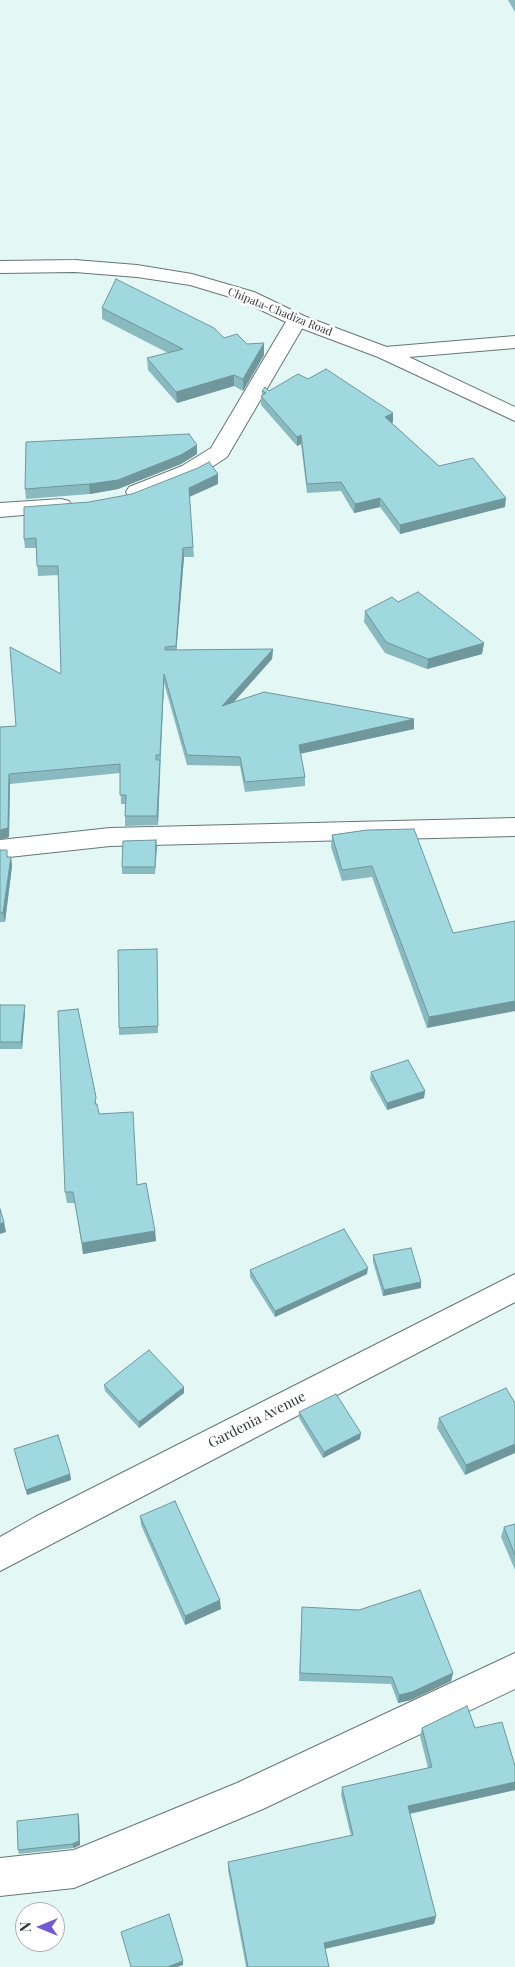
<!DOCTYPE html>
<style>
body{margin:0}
#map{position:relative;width:515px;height:1967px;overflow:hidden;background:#e3f8f5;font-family:"Playfair Display",serif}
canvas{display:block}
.north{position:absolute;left:15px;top:1902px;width:50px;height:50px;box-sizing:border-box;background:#fff;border:1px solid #abafae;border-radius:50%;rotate:270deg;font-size:14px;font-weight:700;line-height:20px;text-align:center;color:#2e3634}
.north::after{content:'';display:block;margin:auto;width:18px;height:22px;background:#725ad4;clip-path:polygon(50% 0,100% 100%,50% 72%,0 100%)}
</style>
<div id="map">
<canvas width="515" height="1967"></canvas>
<div class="north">N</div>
</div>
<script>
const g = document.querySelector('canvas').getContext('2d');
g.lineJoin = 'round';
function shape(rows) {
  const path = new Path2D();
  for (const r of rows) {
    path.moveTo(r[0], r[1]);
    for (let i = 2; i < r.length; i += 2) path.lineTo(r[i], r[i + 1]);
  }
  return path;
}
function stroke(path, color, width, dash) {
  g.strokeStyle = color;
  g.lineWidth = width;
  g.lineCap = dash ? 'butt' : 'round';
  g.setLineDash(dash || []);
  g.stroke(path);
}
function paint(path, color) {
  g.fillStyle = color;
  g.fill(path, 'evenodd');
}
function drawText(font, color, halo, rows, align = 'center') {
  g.font = font + ' "Playfair Display",serif';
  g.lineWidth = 5;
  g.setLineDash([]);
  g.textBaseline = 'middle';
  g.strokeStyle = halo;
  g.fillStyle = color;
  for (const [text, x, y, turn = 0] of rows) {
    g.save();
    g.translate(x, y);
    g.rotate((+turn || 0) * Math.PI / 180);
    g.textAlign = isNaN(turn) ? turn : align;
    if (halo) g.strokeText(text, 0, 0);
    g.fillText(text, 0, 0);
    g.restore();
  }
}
const minor = shape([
 [297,314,304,316,307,320,227,457,198,476,145,497,137,499,129,497,126,492,129,487,182,466,211,448,287,320,290,316,297,314],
 [515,336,515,348,385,359,378,357,375,353,378,349,385,347,515,336],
 [61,499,69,501,72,506,69,511,0,517,0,503,61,499],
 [515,818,515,836,110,846,0,858,0,840,110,828,515,818],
 [515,1274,515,1302,0,1571,0,1537,35,1517,515,1274],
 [515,1653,515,1689,263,1809,74,1888,0,1896,0,1858,74,1850,237,1783,515,1653]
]);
const major = shape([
 [75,260,137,265,192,274,254,292,304,316,392,349,515,407,515,421,378,357,290,324,240,300,190,285,137,277,75,272,0,273,0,261,75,260]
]);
stroke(minor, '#647774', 2);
stroke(major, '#647774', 2);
paint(minor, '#fff');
paint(major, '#fff');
paint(shape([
 [508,0,515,0,515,12],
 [102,308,247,344,264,355,243,391,234,386,177,403,148,370,147,358,168,353,102,319],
 [262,391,269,391,393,422,392,423,439,466,505,507,400,534,380,507,354,513,341,491,307,493,301,444,297,446,261,405,261,396,262,395],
 [197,454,181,464,118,489,90,494,26,499,25,489],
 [218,484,189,497,194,557,184,557,176,650,273,649,272,659,234,702,414,729,300,754,305,777,305,786,245,792,240,766,187,765,164,683,158,825,125,826,125,804,121,804,120,773,10,784,9,837,0,840,0,727,16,726,61,674,59,575,38,576,36,548,25,548,24,539,89,502],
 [398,602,484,643,482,654,427,669,385,653,364,622,365,611],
 [367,830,453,933,427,1028,372,877,342,881,331,847,332,835],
 [156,840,155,874,122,874,122,867],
 [0,850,9,857,11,857,12,866,5,922,0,922],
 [157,956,158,1033,119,1035,119,1028],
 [0,1005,25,1005,25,1012,22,1049,0,1049],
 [371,1072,425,1091,424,1098,387,1110,370,1079],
 [96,1097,96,1104,99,1114,137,1185,155,1231,156,1241,83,1254,75,1203,67,1203,65,1192],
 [373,1255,421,1282,421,1288,383,1296,373,1262],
 [250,1270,367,1274,275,1317,250,1277],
 [104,1385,184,1393,139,1428,105,1391],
 [515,1403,465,1475,437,1428,439,1418],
 [299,1412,360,1439,323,1458,299,1418],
 [14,1449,70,1474,71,1480,27,1495],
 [140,1516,221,1609,185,1625,141,1525],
 [515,1524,515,1570,501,1537,504,1527],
 [302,1607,453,1673,451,1681,411,1700,398,1703,391,1684,299,1681],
 [422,1728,475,1728,515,1766,515,1790,410,1814,436,1916,434,1924,325,1949,329,1967,246,1967,228,1870,228,1862,351,1836,341,1795,342,1787,428,1768,420,1736],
 [78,1814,79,1818,80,1845,74,1848,19,1854,18,1850]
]), '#89bac0');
paint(shape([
 [264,343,264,355,243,391,243,379],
 [234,375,234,386,177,403,176,392],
 [393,413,393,422,385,426,385,417],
 [301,435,301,444,297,446,297,437],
 [197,445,197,454,181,464,118,489,90,494,89,484],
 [218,474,218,484,189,497,189,488],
 [380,498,380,507,354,513,355,504],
 [506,498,505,507,400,534,400,525],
 [183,548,184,557,176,656,176,646],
 [484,643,482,654,427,669,428,659],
 [273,649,272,659,222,715,222,706],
 [164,674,164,683,160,764,160,755],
 [414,719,414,729,298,754,299,745],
 [160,760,160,770,158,825,157,816],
 [9,774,10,784,9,837,0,840,0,830],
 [156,840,157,847,155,874,155,867],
 [11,857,12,866,5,922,3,913],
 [515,1001,515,1011,427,1028,429,1017],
 [25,1005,25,1012,22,1049,21,1042],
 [425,1091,424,1098,387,1110,387,1103],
 [4,1222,6,1232,0,1234,0,1224],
 [155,1231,156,1241,83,1254,82,1243],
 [368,1268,367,1274,275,1317,275,1311],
 [421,1282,421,1288,383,1296,384,1290],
 [184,1387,184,1393,139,1428,139,1422],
 [361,1433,360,1439,323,1458,324,1452],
 [515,1444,515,1453,465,1475,466,1465],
 [70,1474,71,1480,27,1495,26,1490],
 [220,1600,221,1609,185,1625,185,1616],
 [453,1673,451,1681,411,1700,398,1703,399,1695],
 [515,1782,515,1790,407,1814,408,1806],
 [78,1814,79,1818,80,1845,74,1848,72,1844],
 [436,1916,434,1924,323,1949,324,1943],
 [183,1961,183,1965,177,1967,167,1967]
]), '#6f979c');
const building = shape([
 [116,279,214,328,224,338,237,334,247,344,264,343,243,379,234,375,176,392,147,358,183,349,102,308,116,279],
 [326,369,393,413,385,417,439,466,473,458,506,498,400,525,380,498,355,504,341,482,307,484,301,435,297,437,261,396,266,393,262,391,265,387,269,391,298,374,308,379,326,369],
 [189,434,197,445,181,455,118,480,89,484,25,489,26,442,189,434],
 [209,462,218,474,189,488,193,547,183,548,176,646,165,647,165,650,273,649,222,706,264,692,414,719,299,745,305,777,245,782,240,757,187,755,164,674,160,755,156,755,156,760,160,760,157,816,125,816,126,795,120,795,120,764,9,774,8,828,0,830,0,727,16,726,10,647,61,674,58,566,37,566,36,538,24,539,24,507,89,502,132,494,198,468,209,462],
 [418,592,484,643,428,659,386,642,365,611,392,597,398,602,418,592],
 [414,829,453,933,515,921,515,1001,429,1017,372,866,342,870,332,835,367,830,414,829],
 [156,840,155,867,122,867,123,841,156,840],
 [0,850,7,850,7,857,11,857,3,913,0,913,0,850],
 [157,949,158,1026,119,1028,118,950,157,949],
 [0,1005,25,1005,21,1042,0,1042,0,1005],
 [78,1009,96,1097,95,1104,97,1104,99,1114,133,1112,137,1185,146,1183,155,1231,82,1243,73,1192,65,1192,58,1011,78,1009],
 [408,1060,425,1091,387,1103,371,1072,408,1060],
 [0,1209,4,1222,0,1224,0,1209],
 [344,1229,368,1268,275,1311,250,1270,344,1229],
 [411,1248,421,1282,384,1290,373,1255,411,1248],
 [149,1350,184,1387,139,1422,104,1385,149,1350],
 [506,1388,515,1403,515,1444,466,1465,439,1418,506,1388],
 [336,1394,361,1433,324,1452,299,1412,336,1394],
 [58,1435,70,1474,26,1490,14,1449,58,1435],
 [175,1501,220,1600,185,1616,140,1516,175,1501],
 [515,1524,515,1555,504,1527,515,1524],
 [420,1590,453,1673,412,1692,399,1695,392,1677,300,1673,302,1607,359,1610,420,1590],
 [467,1706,475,1728,502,1722,515,1766,515,1782,408,1806,436,1916,324,1943,329,1967,248,1967,228,1862,353,1835,342,1787,432,1767,422,1728,467,1706],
 [78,1814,79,1841,72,1844,18,1850,17,1821,78,1814],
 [169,1914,183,1961,167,1967,131,1967,121,1932,169,1914]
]);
paint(building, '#9fd8df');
stroke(building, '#6f979c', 1);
drawText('11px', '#2e3634', '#fff', [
 ["Chipata-Chadiza Road",280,312,22]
]);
drawText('14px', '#2e3634', '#fff', [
 ["Gardenia Avenue",257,1420,-27]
]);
</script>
